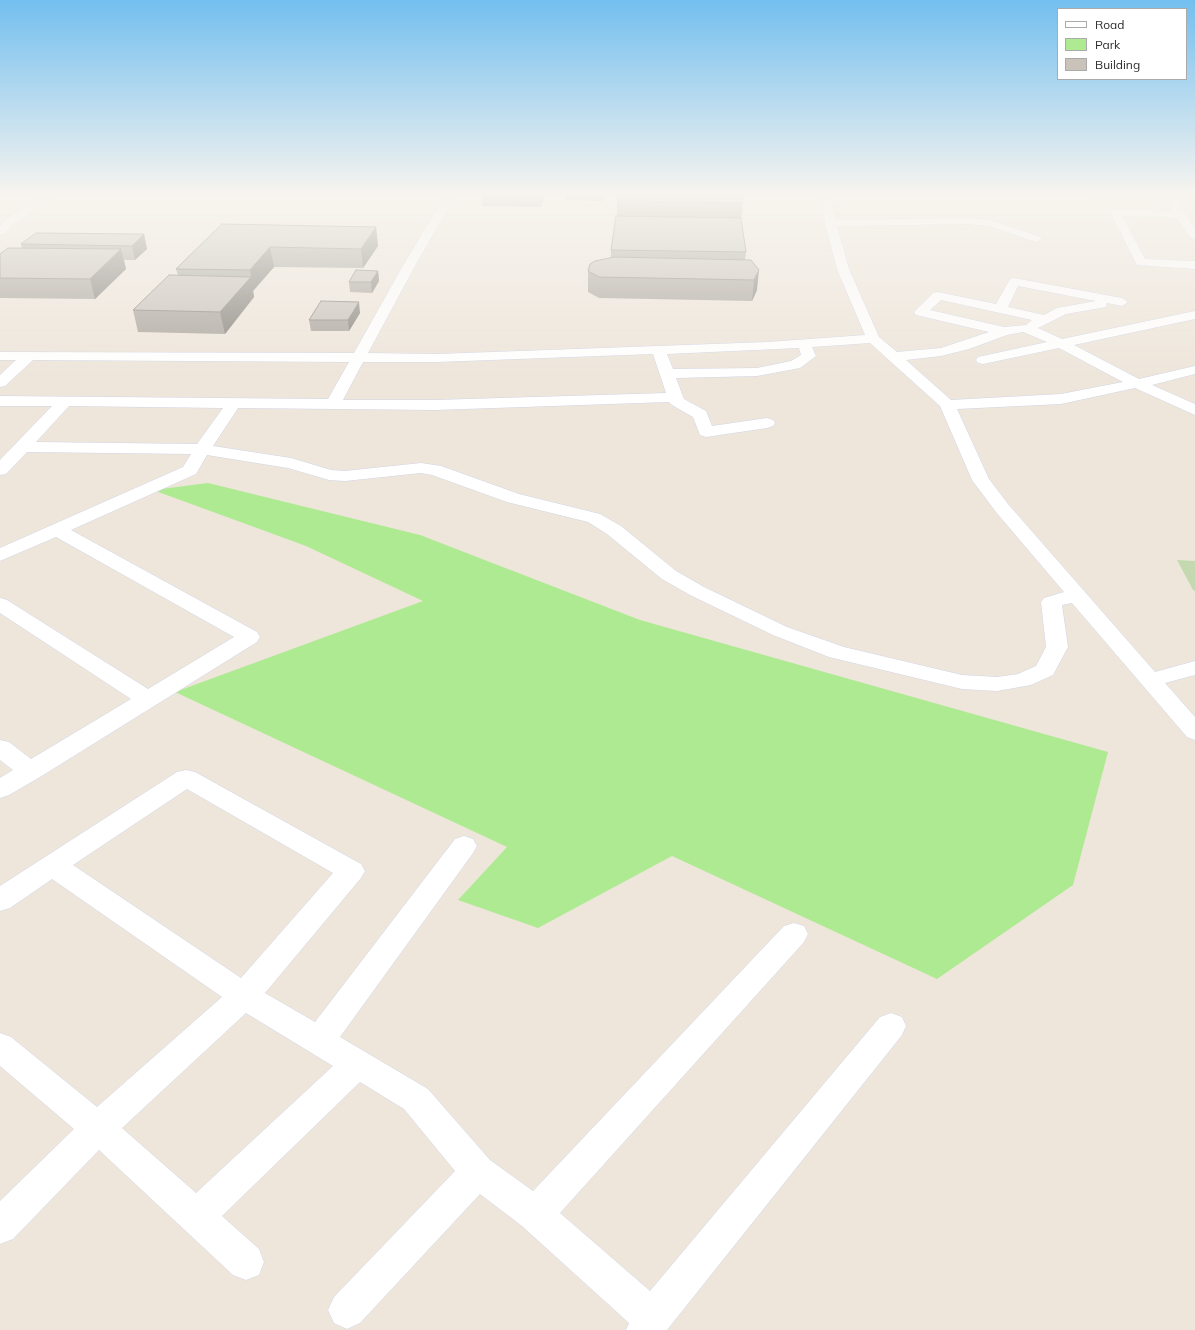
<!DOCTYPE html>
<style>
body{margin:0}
#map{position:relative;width:1195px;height:1330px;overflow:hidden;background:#eee6db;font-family:Mulish,sans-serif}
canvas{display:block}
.legend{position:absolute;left:1057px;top:8px;width:130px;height:72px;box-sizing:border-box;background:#fff;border:1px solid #aaa;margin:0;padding:5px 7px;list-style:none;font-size:12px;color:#2a2a2a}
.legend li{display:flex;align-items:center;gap:8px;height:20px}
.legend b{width:20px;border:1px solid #aaa}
</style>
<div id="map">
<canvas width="1195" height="1330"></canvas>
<ul class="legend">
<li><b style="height:5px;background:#fff"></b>Road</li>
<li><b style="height:11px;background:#aeea92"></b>Park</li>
<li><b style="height:11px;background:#c9c3ba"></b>Building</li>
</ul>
</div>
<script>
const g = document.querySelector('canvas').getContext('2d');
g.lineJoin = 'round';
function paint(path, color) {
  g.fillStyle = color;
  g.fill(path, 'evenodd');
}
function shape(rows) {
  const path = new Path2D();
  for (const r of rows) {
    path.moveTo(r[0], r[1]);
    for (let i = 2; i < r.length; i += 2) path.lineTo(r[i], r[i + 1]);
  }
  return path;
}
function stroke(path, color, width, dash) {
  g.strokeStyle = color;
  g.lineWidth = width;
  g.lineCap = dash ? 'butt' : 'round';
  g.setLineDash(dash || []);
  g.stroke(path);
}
paint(shape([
 [208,483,420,535,640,620,1108,752,1073,885,937,979,672,856,538,928,458,900,507,847,175,692,423,601,306,546,153,490]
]), '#aeea92');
paint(shape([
 [1177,560,1195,561,1195,591,1193,590]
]), '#c4d9b0');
const minor = shape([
 [48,193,60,193,12,225,4,234,0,235,0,225,4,221,48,193],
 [447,193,457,193,416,264,368,353,437,354,768,342,865,335,837,269,825,223,820,193,830,193,835,220,967,218,991,220,1040,237,1042,239,1036,242,989,226,967,224,837,226,849,269,879,337,897,352,941,348,989,332,916,315,914,312,933,293,938,292,996,304,1010,279,1014,278,1122,298,1128,302,1122,306,1107,303,1106,307,1066,314,1038,328,1062,339,1195,311,1195,319,1074,345,1139,379,1195,366,1195,374,1152,385,1195,404,1195,415,1135,388,1061,404,957,409,989,479,1008,504,1155,672,1195,661,1195,675,1165,683,1195,717,1195,740,1187,737,1072,603,1062,605,1068,647,1053,675,1031,685,997,691,962,689,829,657,773,635,690,595,662,579,607,534,588,522,507,502,432,475,421,473,345,481,329,480,288,468,207,455,196,474,71,530,257,632,260,637,257,642,40,777,9,795,0,798,0,778,13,770,0,760,0,740,9,742,31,759,131,699,0,613,0,598,7,600,148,689,234,637,56,537,0,561,0,548,183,467,191,454,27,452,6,474,0,475,0,460,52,406,0,406,0,396,328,399,349,362,33,360,5,386,0,387,0,375,16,360,0,360,0,352,354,353,404,264,447,193],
 [1018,286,1096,301,1057,308,1044,315,1008,307,1018,286],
 [941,300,1032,320,1026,325,1004,327,930,310,941,300],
 [1023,332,1047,342,978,357,976,360,978,363,983,364,1059,348,1123,382,1061,394,951,400,906,360,941,356,969,349,1007,335,1023,332],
 [870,343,940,406,972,480,996,512,1064,592,1044,598,1041,602,1046,647,1036,666,1018,674,997,677,962,675,844,647,787,627,704,587,676,571,621,526,600,514,519,494,441,466,421,463,345,471,331,470,291,458,213,446,238,408,435,410,669,402,672,405,693,417,700,435,706,437,767,428,773,426,775,423,773,420,767,418,712,426,706,411,684,399,676,378,757,376,800,368,816,356,812,347,870,343],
 [799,348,801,355,791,361,757,368,673,369,667,354,799,348],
 [653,354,666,393,435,400,343,400,363,362,437,362,653,354],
 [69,406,223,408,197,444,36,442,69,406],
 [1050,193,1114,193,1195,197,1195,203,1177,202,1195,228,1195,239,1191,238,1177,218,1122,216,1145,259,1195,261,1195,269,1137,265,1110,212,1115,209,1173,211,1168,204,1169,202,1055,196,1050,193],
 [186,770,195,772,361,864,365,871,361,878,265,993,315,1022,455,839,464,836,473,839,477,846,473,853,340,1037,428,1089,490,1160,533,1191,784,926,794,923,804,926,808,934,804,942,560,1213,650,1291,880,1017,891,1013,902,1017,906,1026,902,1035,667,1330,626,1330,629,1323,522,1226,480,1194,360,1323,347,1329,334,1323,328,1310,334,1297,455,1171,404,1109,360,1082,222,1216,259,1249,264,1262,259,1275,246,1280,233,1275,99,1150,13,1239,0,1244,0,1201,74,1129,0,1066,0,1033,11,1037,97,1107,222,997,52,879,10,908,0,911,0,886,177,772,186,770],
 [187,789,333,873,241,978,73,865,187,789],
 [246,1013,333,1066,196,1193,122,1128,246,1013]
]);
stroke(minor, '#d0d4e5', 1);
paint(minor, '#fff');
paint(shape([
 [481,193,545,193,545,194,541,207,482,206],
 [565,193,605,193,603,201,565,200],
 [617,201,743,203,741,221,746,252,745,260,751,260,757,290,752,301,599,298,588,292,588,271,611,258,611,250,617,216],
 [222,224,376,227,378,246,363,268,274,267,253,291,254,297,225,334,138,332,133,310,178,275,176,269],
 [144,234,147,249,135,260,124,260,126,269,95,299,0,298,0,254,22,249,21,244],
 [378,271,379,281,372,293,350,292,349,282],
 [360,313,349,331,311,331,309,320]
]), '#ada8a0');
paint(shape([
 [540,193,545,193,541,207],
 [603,193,605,193,603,201],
 [376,227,378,246,363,268,361,249],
 [144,234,147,249,135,260,132,246],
 [270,247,274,267,253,291,250,270],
 [121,249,126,269,95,299,90,279],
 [759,270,757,290,752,301,754,280],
 [378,271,379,281,372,293,371,282],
 [251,277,254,297,225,334,220,312],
 [359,302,360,313,349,331,348,320]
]), '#8d8882');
const building = shape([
 [618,193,741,193,743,203,617,201,618,193],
 [616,216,741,218,746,252,611,250,616,216],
 [222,224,376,227,361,249,270,247,250,270,176,269,222,224],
 [36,233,144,234,132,246,21,244,36,233],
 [8,248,121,249,90,279,0,278,0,254,8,248],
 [614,257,751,260,759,270,754,280,599,277,588,271,590,264,595,261,614,257],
 [356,270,378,271,371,282,349,282,356,270],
 [169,275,251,277,220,312,133,310,169,275],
 [321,301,359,302,348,320,309,320,321,301]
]);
paint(building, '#c9c3ba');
stroke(building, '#8d8882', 1);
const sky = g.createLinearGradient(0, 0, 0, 379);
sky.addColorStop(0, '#73bfef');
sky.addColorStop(0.51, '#f7f4ef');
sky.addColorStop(1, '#f7f4ef00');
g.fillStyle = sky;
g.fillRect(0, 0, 1195, 379);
</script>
